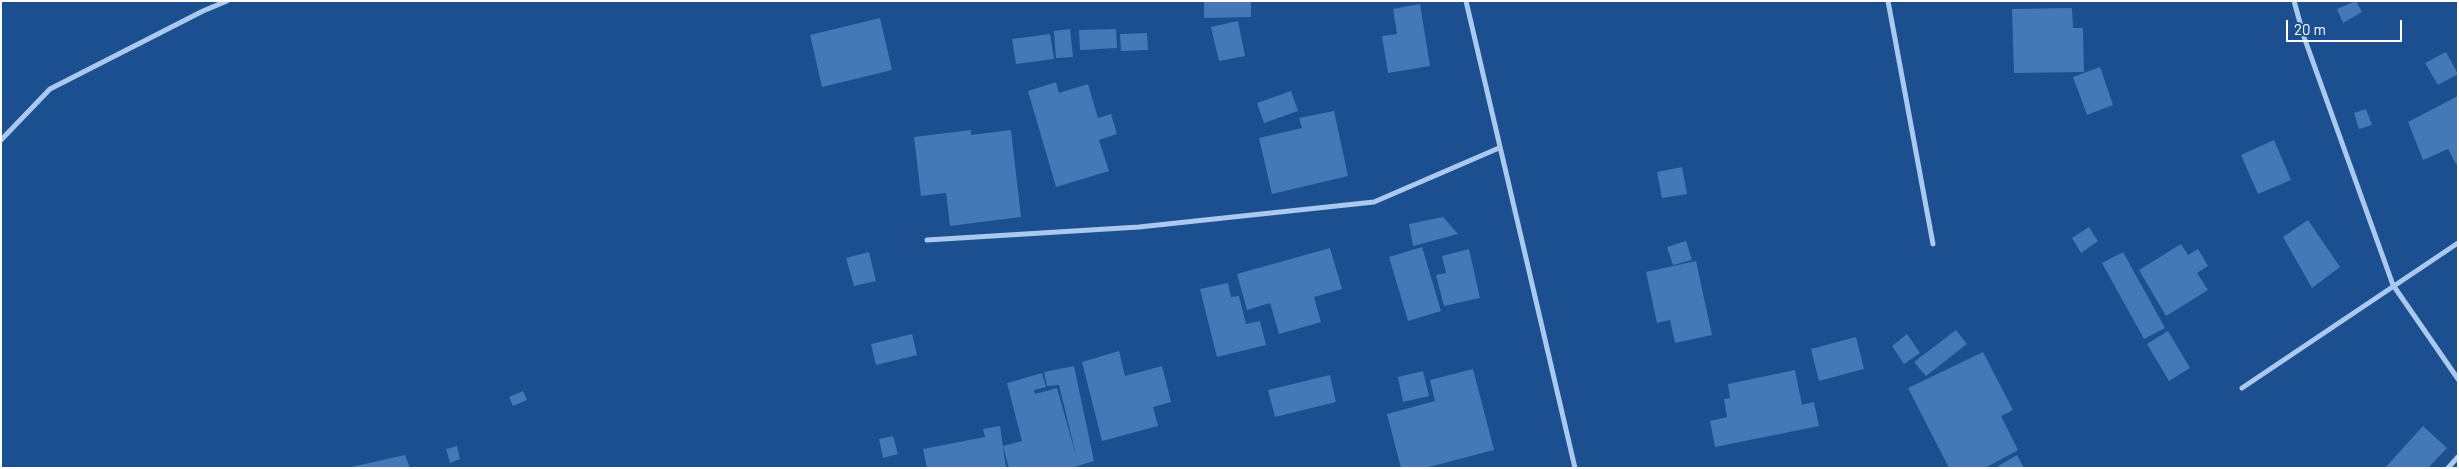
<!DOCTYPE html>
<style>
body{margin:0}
#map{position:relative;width:2459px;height:469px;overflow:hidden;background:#1b4f8f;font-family:Barlow,sans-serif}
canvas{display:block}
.frame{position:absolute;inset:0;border:2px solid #fff;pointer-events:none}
.scale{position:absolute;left:2286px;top:20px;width:116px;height:22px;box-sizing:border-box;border:2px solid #fff;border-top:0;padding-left:6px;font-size:15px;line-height:18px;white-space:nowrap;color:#fff;-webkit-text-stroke:4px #1b4f8f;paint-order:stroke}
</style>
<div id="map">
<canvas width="2459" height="469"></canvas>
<div class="frame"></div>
<div class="scale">20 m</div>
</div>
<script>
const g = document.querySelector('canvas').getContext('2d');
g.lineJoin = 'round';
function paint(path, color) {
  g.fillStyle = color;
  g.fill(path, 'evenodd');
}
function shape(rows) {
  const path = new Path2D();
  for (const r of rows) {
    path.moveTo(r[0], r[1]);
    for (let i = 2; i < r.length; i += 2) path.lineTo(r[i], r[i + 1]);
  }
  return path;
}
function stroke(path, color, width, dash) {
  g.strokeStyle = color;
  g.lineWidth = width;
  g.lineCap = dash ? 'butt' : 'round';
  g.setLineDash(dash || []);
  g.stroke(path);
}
paint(shape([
 [1204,1,1251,1,1251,17,1204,18],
 [2356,1,2362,12,2343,23,2337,9],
 [1420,4,1430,66,1388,73,1382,36,1397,34,1393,9],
 [2072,8,2073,28,2083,28,2084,72,2014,73,2012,9],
 [880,18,892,70,822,87,810,35],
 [1238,21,1245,56,1219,61,1211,27],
 [1070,29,1073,57,1056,58,1054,31],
 [1116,29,1117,48,1080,50,1079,30],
 [1147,33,1148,50,1121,51,1120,34],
 [1050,34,1054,59,1016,64,1012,39],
 [2446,52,2458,74,2438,85,2425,63],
 [2100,67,2113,105,2087,115,2073,77],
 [1056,82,1059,93,1088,84,1098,118,1111,114,1117,134,1099,140,1109,171,1056,187,1028,91],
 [1291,91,1298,111,1264,123,1257,103],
 [2458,96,2458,163,2456,164,2448,149,2423,160,2408,122],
 [2366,109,2372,125,2359,129,2354,113],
 [1334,111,1348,176,1272,194,1259,138,1302,128,1299,118],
 [971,130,971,135,1011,130,1021,217,950,226,946,193,921,196,914,137],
 [2274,140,2291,180,2258,194,2241,155],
 [1682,167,1687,194,1662,198,1657,172],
 [1443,217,1458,234,1413,246,1409,224],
 [2308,220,2340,267,2312,288,2283,237],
 [2089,227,2098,241,2081,253,2072,238],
 [1686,241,1692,260,1673,265,1667,247],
 [2181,244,2188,255,2198,249,2208,266,2197,273,2208,290,2166,316,2139,270],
 [1422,247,1441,311,1408,321,1389,257],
 [1330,248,1342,289,1314,297,1321,322,1279,334,1270,303,1247,310,1237,274],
 [1469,249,1480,298,1444,306,1436,275,1446,273,1442,256],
 [869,252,876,281,854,286,846,258],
 [2123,252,2165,328,2144,339,2102,263],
 [1696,261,1712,335,1675,343,1670,320,1657,323,1646,272],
 [1228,283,1231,297,1239,296,1246,324,1260,321,1266,345,1217,357,1200,289],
 [1956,330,1967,344,1926,376,1914,362],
 [2168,331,2190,368,2169,381,2147,344],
 [912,334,917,355,876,365,871,344],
 [1907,334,1920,353,1904,364,1892,346],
 [1856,337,1864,369,1819,381,1811,349],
 [1119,351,1125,376,1162,366,1171,402,1153,407,1158,426,1102,441,1082,362],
 [1983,352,2013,410,2001,416,2018,450,1985,468,1949,468,1908,388],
 [1074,366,1094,461,1071,468,1009,468,1003,446,1022,441,1007,383,1042,373,1046,387,1034,390,1035,394,1057,388,1077,459,1059,385,1047,386,1044,372],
 [1473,369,1494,450,1425,468,1401,468,1387,414,1435,401,1430,380],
 [1795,370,1802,405,1814,402,1819,426,1715,447,1710,421,1727,417,1724,399,1730,398,1728,384],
 [1423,371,1429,396,1403,402,1398,377],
 [1330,375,1336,402,1275,417,1268,390],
 [523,391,527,400,513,406,509,397],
 [1000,426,1006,468,927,468,923,449,985,437,983,429],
 [2423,426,2447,448,2428,468,2385,468],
 [893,436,898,454,883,458,879,439],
 [457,446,460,459,450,463,446,449],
 [405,455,410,468,351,468,351,467],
 [2017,455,2024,468,1999,468,1998,466]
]), '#4478b7');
stroke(shape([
 [1466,1,1575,468],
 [1888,1,1933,244],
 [2294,1,2304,37,2393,285,2458,379],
 [1,140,50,89,203,11,227,1],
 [927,240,1139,227,1374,202,1499,148],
 [2242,388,2458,243],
 [2448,468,2458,457]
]), '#a9c9ee', 5);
</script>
